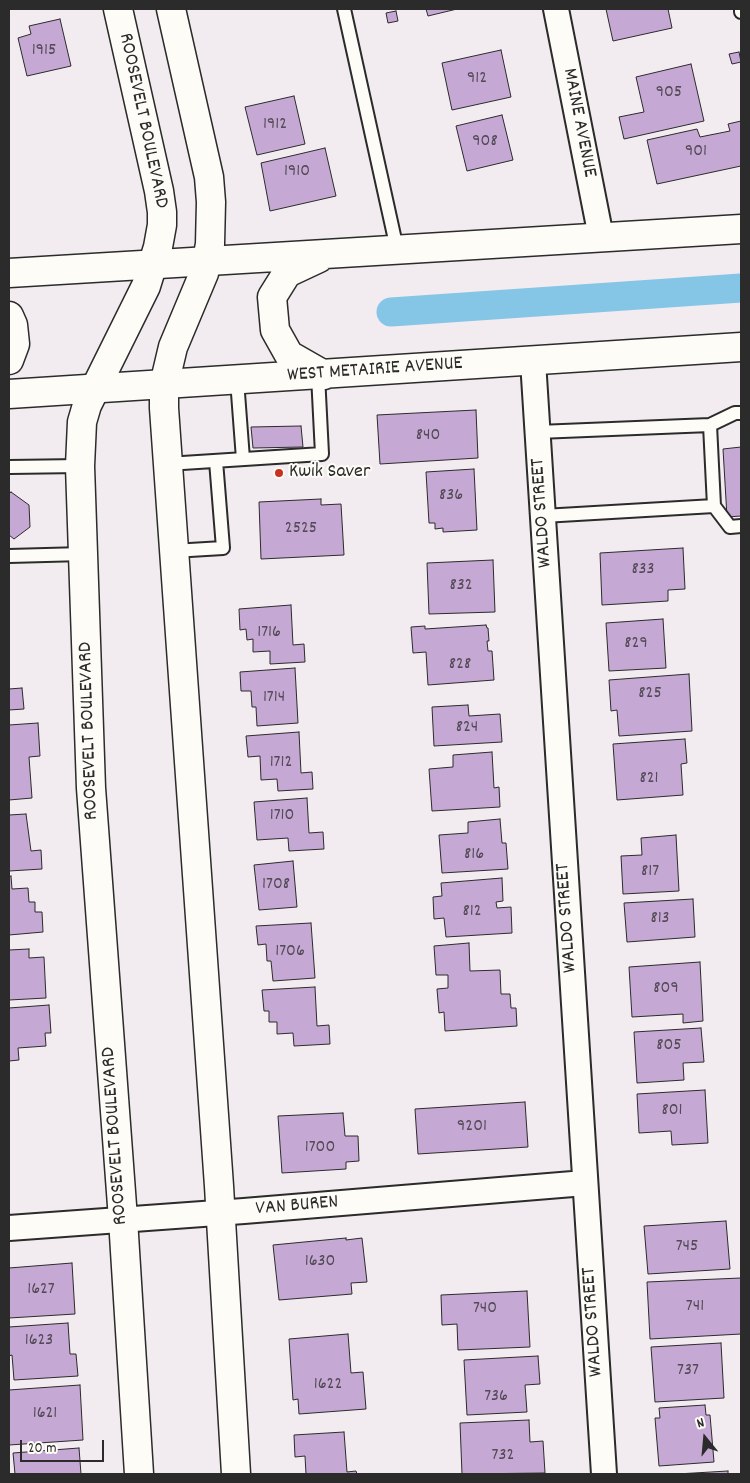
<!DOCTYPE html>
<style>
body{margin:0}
#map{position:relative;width:750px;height:1483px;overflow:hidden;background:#f2ebf0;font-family:Dekko,sans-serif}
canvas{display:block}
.frame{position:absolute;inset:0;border:10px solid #2b2b2b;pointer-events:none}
.north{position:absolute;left:680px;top:1413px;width:50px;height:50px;-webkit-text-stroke:4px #fdfcf7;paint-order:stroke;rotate:343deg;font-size:14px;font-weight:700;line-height:20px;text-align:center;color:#2b2b2b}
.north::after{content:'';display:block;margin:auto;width:18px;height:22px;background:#2b2b2b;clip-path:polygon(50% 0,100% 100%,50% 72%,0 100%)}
.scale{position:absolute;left:20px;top:1440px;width:84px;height:22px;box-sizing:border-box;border:2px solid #2b2b2b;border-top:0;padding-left:6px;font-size:15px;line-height:18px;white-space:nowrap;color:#2b2b2b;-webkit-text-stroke:4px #fdfcf7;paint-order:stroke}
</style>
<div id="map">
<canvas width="750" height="1483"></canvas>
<div class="frame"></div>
<div class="north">N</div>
<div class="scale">20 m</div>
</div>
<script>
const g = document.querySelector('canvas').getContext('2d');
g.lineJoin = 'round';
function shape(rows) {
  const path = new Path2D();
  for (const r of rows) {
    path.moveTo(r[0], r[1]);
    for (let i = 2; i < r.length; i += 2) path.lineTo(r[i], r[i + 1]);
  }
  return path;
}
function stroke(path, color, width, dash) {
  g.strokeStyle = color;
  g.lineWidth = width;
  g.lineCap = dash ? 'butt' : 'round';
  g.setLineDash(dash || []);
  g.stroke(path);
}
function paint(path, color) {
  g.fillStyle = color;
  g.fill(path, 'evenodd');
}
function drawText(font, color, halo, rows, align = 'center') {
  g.font = font + ' Dekko,sans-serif';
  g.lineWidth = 4;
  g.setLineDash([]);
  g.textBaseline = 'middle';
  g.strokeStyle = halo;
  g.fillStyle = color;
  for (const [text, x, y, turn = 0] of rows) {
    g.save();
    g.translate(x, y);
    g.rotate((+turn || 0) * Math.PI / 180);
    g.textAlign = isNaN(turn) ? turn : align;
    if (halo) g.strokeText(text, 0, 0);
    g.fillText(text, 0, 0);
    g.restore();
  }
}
stroke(shape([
 [391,312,741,288]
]), '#85c5e6', 29);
const building = shape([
 [426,9,457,9,428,16,426,9],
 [606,9,668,9,672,28,613,41,606,9],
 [396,11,398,21,388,23,386,13,396,11],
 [60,19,71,66,27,76,18,38,31,34,29,26,60,19],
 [501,50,511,97,452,110,442,63,501,50],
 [739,52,741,62,732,64,729,54,739,52],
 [691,64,704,121,624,139,619,117,644,112,636,77,691,64],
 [294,96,305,144,257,155,245,107,294,96],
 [502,115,513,160,467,171,456,126,502,115],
 [741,121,741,166,657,184,647,140,697,129,700,137,730,131,728,124,741,121],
 [325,148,336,196,270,211,261,163,325,148],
 [476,410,478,458,380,464,377,415,476,410],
 [301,426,303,447,253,448,251,427,301,426],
 [741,447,741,516,727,517,723,449,741,447],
 [474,469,477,530,443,532,443,528,435,529,435,523,429,523,426,472,474,469],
 [11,492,29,505,30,527,14,539,9,535,9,494,11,492],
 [321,499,321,505,341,504,344,555,261,559,259,502,321,499],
 [683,548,685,589,668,590,668,601,602,605,600,553,683,548],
 [493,560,495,612,429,614,427,563,493,560],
 [291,605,293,645,304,644,305,662,270,664,270,651,253,652,253,639,247,640,246,629,240,630,239,609,291,605],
 [663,619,666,668,609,671,606,623,663,619],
 [486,625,487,628,488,628,489,641,487,641,488,651,492,651,494,680,428,685,426,652,413,653,411,627,425,626,425,629,486,625],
 [295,668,298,723,257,726,256,707,252,707,251,691,241,691,240,672,295,668],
 [689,674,692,731,619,736,617,710,611,711,609,680,689,674],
 [22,688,24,709,9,710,9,689,22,688],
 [468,705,469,716,500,714,502,742,434,746,432,707,468,705],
 [38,723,40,756,29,757,32,798,9,800,9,725,38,723],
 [299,732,301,773,312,772,313,789,278,791,277,779,261,780,260,756,248,757,246,736,299,732],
 [685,739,687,763,681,764,683,795,617,800,613,744,685,739],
 [492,752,494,788,499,787,500,807,432,811,429,769,453,767,453,755,492,752],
 [307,798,309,833,323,832,324,849,289,851,288,838,257,840,254,802,307,798],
 [26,814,31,851,41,850,42,869,9,871,9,815,26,814],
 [500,819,502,843,506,843,508,869,442,873,439,835,468,833,468,822,500,819],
 [676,835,679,891,623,894,621,856,642,855,641,838,676,835],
 [293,861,297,907,259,910,254,865,293,861],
 [11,876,12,889,28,888,29,902,35,902,35,912,42,912,43,932,9,935,9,877,11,876],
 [502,878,503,901,496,902,497,908,511,907,512,933,446,937,444,918,434,919,433,897,442,896,441,883,502,878],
 [693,899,695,937,627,942,624,903,693,899],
 [311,923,315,978,273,981,271,961,267,961,266,944,258,945,256,926,311,923],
 [469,943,470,971,500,970,501,994,510,994,511,1008,516,1008,517,1026,445,1031,444,1012,439,1013,437,989,448,988,448,975,436,975,434,946,469,943],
 [29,949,29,958,44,957,46,998,9,1000,9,950,29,949],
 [700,962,703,1021,683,1023,683,1014,632,1017,629,967,700,962],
 [315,987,317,1026,329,1025,330,1044,294,1046,293,1033,277,1034,277,1022,269,1022,269,1011,264,1011,262,990,315,987],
 [49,1005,51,1033,45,1033,46,1046,18,1048,19,1060,9,1061,9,1008,49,1005],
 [701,1028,704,1062,683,1063,684,1080,637,1083,634,1032,701,1028],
 [705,1090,708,1143,672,1145,671,1131,639,1133,637,1094,705,1090],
 [525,1102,528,1147,418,1154,415,1109,525,1102],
 [343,1113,345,1136,358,1136,359,1161,346,1162,346,1169,282,1173,278,1116,343,1113],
 [726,1221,730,1269,648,1274,644,1226,726,1221],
 [346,1238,346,1240,362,1238,367,1282,351,1283,352,1294,279,1300,273,1245,346,1238],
 [72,1263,75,1314,9,1318,9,1268,72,1263],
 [741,1278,741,1334,650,1339,647,1282,741,1278],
 [527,1291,530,1347,458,1350,457,1324,442,1325,441,1295,527,1291],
 [68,1323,70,1354,76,1354,78,1376,14,1380,12,1355,9,1356,9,1327,68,1323],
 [348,1334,351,1373,363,1372,366,1409,299,1414,298,1399,293,1400,289,1339,348,1334],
 [721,1343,724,1398,655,1402,651,1347,721,1343],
 [538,1356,540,1384,525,1385,527,1412,467,1415,464,1360,538,1356],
 [80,1385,83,1440,9,1445,9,1390,80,1385],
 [705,1405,706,1415,710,1415,714,1462,659,1466,655,1418,660,1418,659,1408,705,1405],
 [529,1420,530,1442,543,1441,545,1473,462,1474,460,1423,529,1420],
 [344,1432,347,1472,356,1471,357,1474,306,1474,305,1456,295,1457,294,1435,344,1432],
 [79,1448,81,1474,15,1474,13,1453,79,1448],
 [728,1471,728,1474,677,1474,728,1471]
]);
paint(building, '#c6a8d4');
stroke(building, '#2b2b2b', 1);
const service = shape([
 [344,9,397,249],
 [741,9,741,12],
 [237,380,243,459],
 [710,425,714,506,730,527,741,526],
 [538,432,710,425,735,413,741,413],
 [167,464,322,454,318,375],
 [9,467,80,466],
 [543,516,714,506],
 [173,551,223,548,216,461],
 [9,556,83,554]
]);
const minor = shape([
 [556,9,601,237],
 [533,361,604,1474],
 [9,1228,244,1211,585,1183]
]);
const tertiary = shape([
 [118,9,159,191,162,212,162,225,158,247,146,286,87,405,82,422,80,466,91,788,123,1219,139,1474],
 [171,9,204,155,209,177,211,202,210,244,207,260,204,273,173,347,164,385,164,408,219,1186,236,1474]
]);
const secondary = shape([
 [319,258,287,273,272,297,275,330,289,355,324,375],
 [9,273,741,229],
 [9,316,13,325,15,344,9,360],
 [9,394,741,347]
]);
stroke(service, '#2b2b2b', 16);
stroke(minor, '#2b2b2b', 28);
stroke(tertiary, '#2b2b2b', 31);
stroke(secondary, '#2b2b2b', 31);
stroke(service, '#fdfcf7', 12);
stroke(minor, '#fdfcf7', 24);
stroke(tertiary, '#fdfcf7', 28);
stroke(secondary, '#fdfcf7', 28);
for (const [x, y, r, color] of [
 [279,473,5,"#c8321e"]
]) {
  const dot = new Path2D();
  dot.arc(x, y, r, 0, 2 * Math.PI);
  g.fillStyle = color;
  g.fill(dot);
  stroke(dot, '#fdfcf7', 2);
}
drawText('18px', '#524a55', null, [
 ["1915",44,52],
 ["912",477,80],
 ["905",669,94],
 ["1912",275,126],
 ["908",485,143],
 ["901",696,153],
 ["1910",297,173],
 ["840",428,437],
 ["836",451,497],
 ["2525",301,530],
 ["833",643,571],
 ["832",461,587],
 ["1716",269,634],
 ["829",636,645],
 ["828",460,666],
 ["825",650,695],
 ["1714",274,699],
 ["824",467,729],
 ["1712",281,764],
 ["821",649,780],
 ["1710",282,817],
 ["816",474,856],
 ["817",650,873],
 ["1708",276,886],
 ["812",472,913],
 ["813",660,920],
 ["1706",290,953],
 ["809",666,990],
 ["805",669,1047],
 ["801",672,1112],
 ["9201",472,1128],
 ["1700",320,1149],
 ["745",687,1248],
 ["1630",320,1263],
 ["1627",41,1291],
 ["741",695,1308],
 ["740",485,1310],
 ["1623",39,1342],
 ["737",688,1372],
 ["1622",328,1386],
 ["736",496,1398],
 ["1621",45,1415],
 ["732",503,1457]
]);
drawText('20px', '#2b2b2b', '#fdfcf7', [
 ["ROOSEVELT BOULEVARD",142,121,78],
 ["MAINE AVENUE",578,123,79],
 ["WEST METAIRIE AVENUE",375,371,-4],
 ["WALDO STREET",543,513,-94],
 ["ROOSEVELT BOULEVARD",90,731,-92],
 ["WALDO STREET",568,918,-94],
 ["ROOSEVELT BOULEVARD",116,1136,-94],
 ["VAN BUREN",297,1207,-5],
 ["WALDO STREET",594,1322,-94]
]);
drawText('20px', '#2b2b2b', '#fdfcf7', [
 ["Kwik Saver",289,473]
], 'left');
</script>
